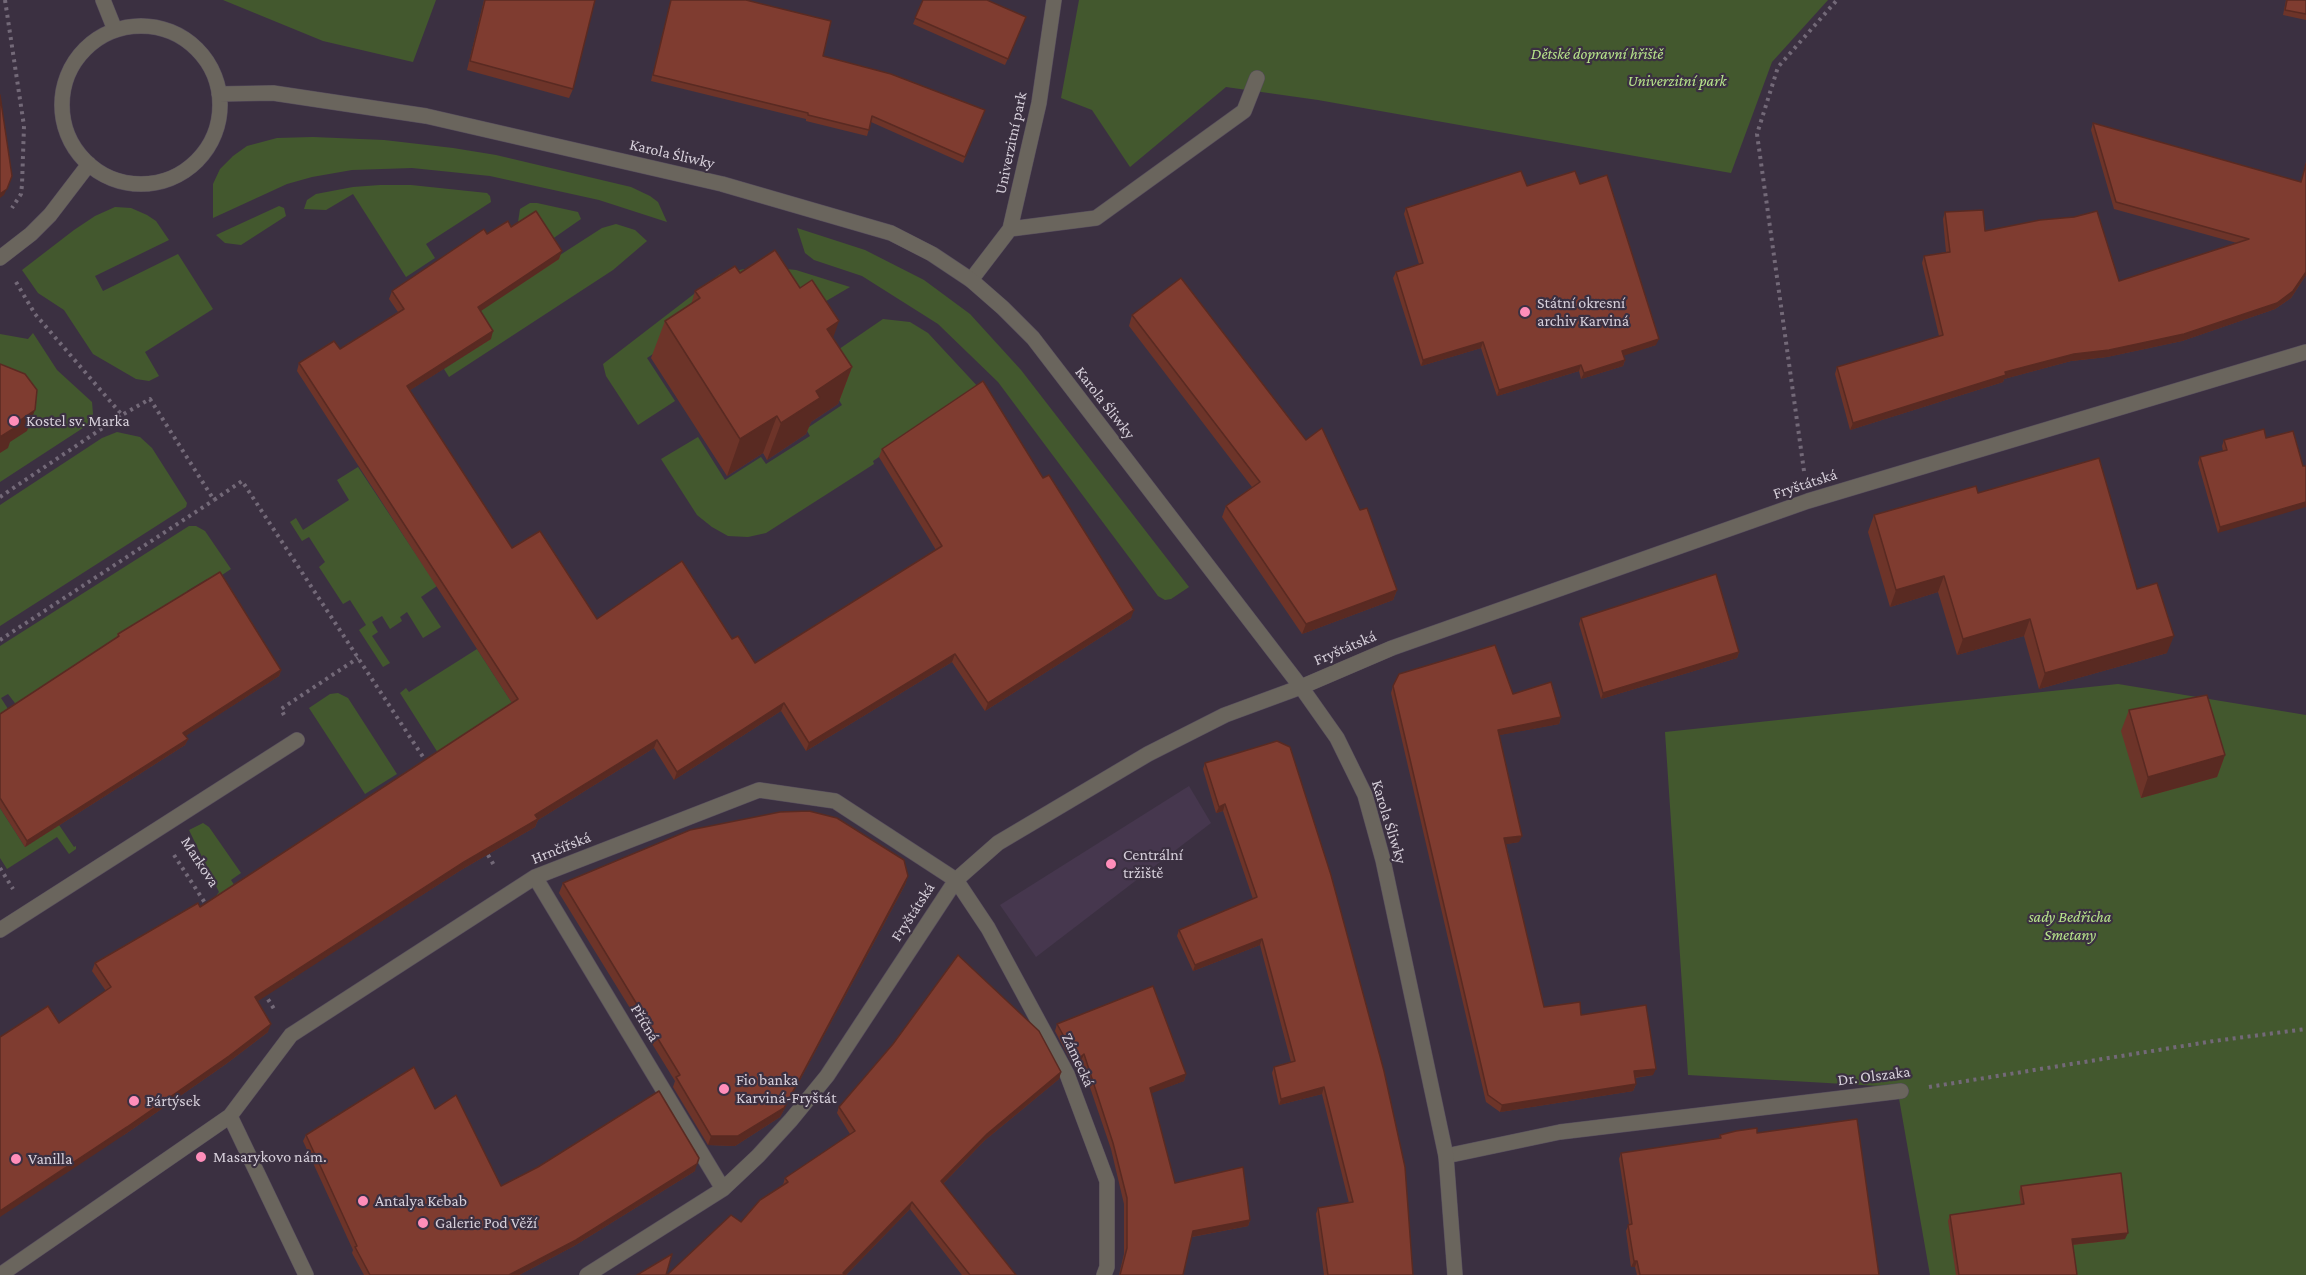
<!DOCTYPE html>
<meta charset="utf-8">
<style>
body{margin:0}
canvas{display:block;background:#3b3041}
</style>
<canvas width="2306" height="1275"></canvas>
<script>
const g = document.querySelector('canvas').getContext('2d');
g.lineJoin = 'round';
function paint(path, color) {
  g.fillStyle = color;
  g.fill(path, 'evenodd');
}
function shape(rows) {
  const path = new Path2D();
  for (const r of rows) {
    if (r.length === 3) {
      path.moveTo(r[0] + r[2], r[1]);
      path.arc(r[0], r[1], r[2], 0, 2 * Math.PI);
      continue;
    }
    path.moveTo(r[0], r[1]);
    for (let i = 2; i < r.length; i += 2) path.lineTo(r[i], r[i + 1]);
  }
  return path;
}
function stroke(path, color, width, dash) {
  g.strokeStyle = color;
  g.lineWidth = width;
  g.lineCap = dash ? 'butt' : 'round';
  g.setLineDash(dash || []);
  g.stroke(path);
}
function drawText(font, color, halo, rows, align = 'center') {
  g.font = font + ' "Crimson Pro",serif';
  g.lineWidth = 4.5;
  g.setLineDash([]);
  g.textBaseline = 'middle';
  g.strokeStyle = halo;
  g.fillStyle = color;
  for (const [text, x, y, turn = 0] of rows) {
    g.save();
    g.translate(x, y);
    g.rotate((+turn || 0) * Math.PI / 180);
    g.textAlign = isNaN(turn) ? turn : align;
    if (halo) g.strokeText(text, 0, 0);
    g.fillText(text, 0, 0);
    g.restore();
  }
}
paint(shape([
 [1189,786,1211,823,1036,957,1000,905]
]), '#46374e');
paint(shape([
 [223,0,436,0,413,62,323,41],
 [1079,0,1828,0,1772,62,1731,173,1318,100,1226,87,1130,167,1092,110,1061,98],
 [313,137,384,140,453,148,496,155,631,187,650,196,658,202,667,222,599,200,490,176,412,168,352,170,312,177,287,184,213,218,213,184,220,169,233,156,247,146,277,138],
 [380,185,411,185,487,193,490,196,491,202,426,244,435,258,406,277,353,194,326,210,304,209,307,200,316,194,353,187],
 [530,203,537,203,578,212,581,219,548,242,517,229,520,209],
 [279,206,284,208,286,216,241,245,225,243,216,235],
 [115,207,131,208,147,215,156,221,169,240,95,276,103,291,178,254,213,309,145,352,159,376,149,381,136,379,93,354,64,310,38,293,22,270,74,230,95,216],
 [616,224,635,230,647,241,613,270,449,377,444,369,490,339,473,311,602,228],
 [797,228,865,250,924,280,970,314,1021,370,1189,587,1171,599,1165,600,1158,596,998,382,938,324,862,276,814,260,805,253],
 [759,266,796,270,850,287,799,317,683,334,647,358,675,401,638,425,606,376,603,364,720,274],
 [883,319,910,322,928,333,980,389,873,461,874,464,766,533,748,537,728,536,712,527,697,515,661,459,698,437,725,480,761,457,766,464,810,436,806,429,842,405,818,367,826,358],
 [33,333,57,370,92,402,93,414,86,426,0,482,0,334,28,339],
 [117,432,140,437,152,448,187,503,186,507,0,626,0,505,102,438],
 [358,467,437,586,421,597,441,627,423,638,407,612,400,617,402,621,390,629,382,616,372,622,378,632,372,636,390,663,383,667,359,630,366,625,350,600,343,604,319,567,325,562,309,537,302,541,290,522,296,518,303,530,349,500,337,480],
 [189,526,196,526,205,531,231,569,210,583,207,579,187,591,189,595,18,707,8,694,1,698,10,712,0,719,0,646],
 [477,649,527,726,440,756,400,693,406,688,409,692],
 [2118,684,2306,715,2306,1275,1930,1275,1897,1087,1688,1075,1665,732],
 [338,693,348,698,397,774,365,794,309,708,330,694],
 [0,808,25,847,59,825,74,847,76,846,76,849,69,854,57,837,7,869,0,858],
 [203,823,209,827,241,873,231,880,294,978,267,994,212,901,219,892,189,830]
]), '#43582e');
const service = shape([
 [1010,229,1096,218,1244,111,1257,78],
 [971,280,1010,229,1039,103,1054,0],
 [1446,1156,1560,1132,1901,1091]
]);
const minor = shape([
 [103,0,115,30],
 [141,105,79],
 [219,94,273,93,426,116,722,184,891,233,932,254,971,280,1003,308,1033,338,1301,687,1337,738,1365,795,1383,860,1446,1156,1455,1275],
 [0,258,31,234,50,215,89,164],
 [535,877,723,1189],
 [0,930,297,740],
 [230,1116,306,1275],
 [0,1275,230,1116,291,1035,535,877,759,790,835,801,956,880,988,928,1067,1074,1107,1181,1107,1267,1104,1275],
 [587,1275,723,1189,758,1156,791,1120,827,1076,956,880,998,843,1148,754,1225,715,1301,687,1392,648,1808,501,2306,352]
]);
stroke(service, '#574d5d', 16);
stroke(minor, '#574d5d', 16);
stroke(shape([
 [5,0,24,126,22,185,21,194,12,208],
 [16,282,35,314,122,415,150,399,214,500,242,481,427,763],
 [1804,471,1757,134,1778,67,1837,0],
 [0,497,122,415],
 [0,640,214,500],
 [284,715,281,709,358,658],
 [174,855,207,906],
 [488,855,495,867],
 [0,868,13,889],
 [264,993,276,1012],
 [1929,1087,2214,1041,2306,1029]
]), '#736978', 4, [3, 4.5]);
stroke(service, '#6a655d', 15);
stroke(minor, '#6a655d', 15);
paint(shape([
 [484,0,595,0,573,89,569,98,467,70],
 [671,0,746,0,823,56,983,115,963,163,871,122,867,136,806,121,806,119,651,81],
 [923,0,1024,23,1005,65,913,24],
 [2286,0,2306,0,2306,20,2283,15],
 [2093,123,2301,182,2306,162,2306,275,2291,298,2275,309,2182,341,2107,357,2071,361,2004,379,2003,382,1850,430,1835,374,1837,367,1939,336,1922,263,1924,256,1946,252,1943,219,1945,212,1985,231,2119,281,2237,243,2114,209,2091,130],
 [1580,184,1656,345,1623,355,1625,360,1623,366,1581,379,1579,371,1497,396,1481,348,1421,366,1393,278,1396,272,1419,264,1404,214,1406,208,1527,186],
 [511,227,559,259,480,311,491,339,410,390,512,548,597,619,732,639,755,663,936,550,879,457,882,449,1131,618,985,711,952,662,806,751,781,711,674,780,654,748,538,820,535,827,461,870,257,1001,268,1032,226,1064,124,1135,59,1023,106,991,92,971,95,963,200,907,512,703,297,371,299,363,340,349,398,312,389,299,392,291,487,234],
 [740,273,833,338,852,367,838,404,811,422,806,434,767,460,763,453,727,476,651,358,665,321,691,305,695,291],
 [1132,315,1397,590,1393,600,1302,634,1222,517,1226,506,1252,487,1129,326],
 [2266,438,2303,466,2218,533,2198,463,2200,457,2223,451,2222,446,2224,440],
 [1978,493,2137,589,2167,653,2039,689,2024,636,1957,655,1938,592,1890,607,1868,532,1874,515],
 [1581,618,1739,652,1737,658,1601,699,1579,624],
 [118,634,281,670,279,676,185,736,188,739,185,745,25,847,0,808,0,714,116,638],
 [1393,686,1513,694,1561,717,1559,724,1499,735,1519,842,1506,844,1544,1007,1581,1015,1653,1075,1635,1078,1636,1084,1633,1091,1500,1112,1486,1102,1391,693],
 [2129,710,2225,755,2217,777,2141,798,2121,731],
 [1277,741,1413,1275,1324,1275,1316,1214,1318,1208,1349,1203,1322,1094,1279,1105,1272,1073,1274,1067,1291,1062,1260,945,1193,971,1177,936,1179,930,1253,899,1223,811,1216,813,1203,769,1205,763],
 [908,876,905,885,780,1117,735,1146,708,1145,673,1087,675,1081,559,893,563,883],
 [1057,1024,1186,1074,1184,1081,1151,1093,1175,1183,1250,1220,1248,1226,1192,1237,1183,1275,1119,1275,1124,1254,1124,1204,1111,1149,1081,1061,1074,1067,1055,1031],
 [1061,1072,1059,1079,984,1141,943,1184,1016,1275,962,1275,910,1209,846,1275,667,1275,741,1222,783,1185,785,1178,850,1134,837,1113,839,1107],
 [435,1109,501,1186,695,1171,574,1246,519,1275,364,1275,352,1253,353,1250,303,1141,306,1135],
 [1757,1133,1879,1275,1637,1275,1635,1267,1631,1267,1626,1231,1629,1224,1619,1159,1621,1153,1719,1139,1720,1135],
 [2021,1186,2125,1239,2073,1245,2077,1275,1956,1275,1948,1221,1950,1215,2021,1205,2019,1192]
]), '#6d3429');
paint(shape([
 [10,182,4,195,0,198,0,194],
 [562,251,559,259,475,315,478,307],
 [2306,272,2306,275,2291,298,2275,309,2182,341,2107,357,2071,361,2004,379,2003,382,1850,430,1853,423,2005,372,2074,354],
 [839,321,826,358,827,329],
 [493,331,491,339,404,394,407,386],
 [1659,339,1656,345,1620,357,1622,351],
 [1483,342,1481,348,1421,366,1423,360],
 [1625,360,1623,366,1581,379,1584,373],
 [1581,365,1579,371,1497,396,1499,390],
 [852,367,838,404,811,422,806,434,767,460,781,423,816,391],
 [35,410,27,431,10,442,8,448,0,453,0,437,16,423],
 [777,416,763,453,727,476,740,439],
 [2306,502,2306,507,2218,533,2220,527],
 [1944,576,1938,592,1890,607,1896,590],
 [1397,590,1393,600,1302,634,1306,624],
 [1134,610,1131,618,985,711,988,703],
 [2030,619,2024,636,1957,655,1963,639],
 [2174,636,2167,653,2039,689,2045,673],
 [1739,652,1737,658,1601,699,1603,693],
 [955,654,952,662,806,751,809,743],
 [281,670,279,676,181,739,183,733],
 [784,703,781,711,674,780,677,772],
 [1561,717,1559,724,1495,736,1498,730],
 [188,739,185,745,25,847,27,841],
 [657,740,654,748,538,820,535,827,461,870,252,1005,255,997,535,815],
 [2225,755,2217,777,2141,798,2148,777],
 [1225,804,1223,811,1216,813,1219,807],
 [1522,836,1519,842,1502,845,1504,838],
 [908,876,905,885,780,1117,735,1146,708,1145,711,1136],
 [1262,939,1260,945,1193,971,1195,965],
 [271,1024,268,1032,226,1064,124,1135,0,1217,0,1211],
 [1084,1054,1081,1061,1074,1067,1077,1060],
 [1656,1069,1653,1075,1632,1078,1634,1071],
 [1061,1072,1059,1079,984,1141,939,1188,941,1181,987,1134],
 [1186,1074,1184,1081,1147,1095,1150,1088],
 [1636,1084,1633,1091,1500,1112,1502,1105],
 [1324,1087,1322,1094,1279,1105,1281,1099],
 [697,1164,695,1171,574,1246,519,1275,509,1275],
 [912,1202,910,1209,846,1275,843,1275,843,1273],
 [1250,1220,1248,1226,1191,1237,1193,1231],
 [2128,1233,2125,1239,2070,1245,2072,1239],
 [1634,1261,1637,1261,1635,1267,1631,1267]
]), '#592a22');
const building = shape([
 [485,0,595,0,573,89,470,61,485,0],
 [671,0,746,0,831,21,823,56,891,74,985,110,965,157,872,116,869,130,808,115,808,113,653,75,671,0],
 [923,0,987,0,1026,17,1008,59,915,18,923,0],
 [2287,0,2306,0,2306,14,2285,10,2287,0],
 [0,95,12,176,7,189,0,194,0,95],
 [2093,123,2301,182,2306,164,2306,272,2293,291,2277,303,2184,334,2109,350,2074,354,2005,372,2006,375,1853,423,1837,367,1943,335,1924,256,1950,252,1945,212,1983,210,1985,231,2040,220,2074,217,2097,211,2119,281,2249,239,2116,202,2093,123],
 [1521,171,1527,186,1575,171,1580,184,1607,175,1659,339,1622,351,1625,360,1584,373,1581,365,1499,390,1483,342,1423,360,1396,272,1423,263,1406,208,1521,171],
 [536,211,562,251,478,307,493,331,407,386,512,548,540,531,597,619,682,561,732,639,738,636,755,663,942,546,882,449,983,381,1043,478,1049,475,1134,610,988,703,955,654,809,743,784,703,677,772,657,740,535,815,538,819,464,862,255,997,271,1024,229,1056,127,1127,0,1211,0,1037,48,1006,59,1023,111,987,95,963,198,903,200,907,518,699,299,363,334,341,340,349,404,309,392,291,484,229,487,234,508,221,511,227,536,211],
 [775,250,800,288,812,280,839,321,827,329,852,367,816,391,820,398,781,423,777,416,740,439,665,321,700,298,695,291,735,266,740,273,775,250],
 [1181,278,1306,440,1322,428,1360,510,1367,508,1397,590,1306,624,1226,506,1260,482,1132,315,1181,278],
 [0,364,25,374,37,390,35,410,16,423,16,427,0,437,0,364],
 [2264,429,2266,438,2293,431,2303,466,2306,466,2306,502,2220,527,2200,457,2227,450,2224,440,2264,429],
 [2099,458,2137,589,2157,583,2174,636,2045,673,2030,619,1963,639,1944,576,1896,590,1874,515,1976,486,1978,493,2099,458],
 [220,572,281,670,183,733,188,739,27,841,0,798,0,714,119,636,118,634,220,572],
 [1716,574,1739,652,1603,693,1581,618,1716,574],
 [1495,645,1513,694,1551,682,1561,717,1498,730,1522,836,1504,838,1544,1007,1580,1002,1581,1015,1646,1005,1656,1069,1634,1071,1636,1084,1502,1105,1488,1095,1393,686,1399,674,1495,645],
 [2207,695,2225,755,2148,777,2129,710,2207,695],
 [1277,741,1290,747,1331,875,1384,1071,1405,1167,1413,1275,1328,1275,1318,1208,1353,1202,1324,1087,1281,1099,1274,1067,1295,1061,1262,939,1195,965,1179,930,1257,897,1225,804,1219,807,1205,763,1277,741],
 [809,811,837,818,904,860,908,876,784,1108,738,1136,711,1136,676,1077,680,1075,563,883,690,830,780,812,809,811],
 [958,955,1039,1031,1061,1072,987,1134,941,1181,1016,1275,970,1275,912,1202,843,1273,845,1275,667,1275,731,1215,741,1222,760,1200,788,1182,785,1178,855,1131,839,1107,893,1044,958,955],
 [1153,986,1186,1074,1150,1088,1175,1183,1243,1167,1250,1220,1193,1231,1183,1275,1120,1275,1127,1248,1127,1198,1113,1143,1084,1054,1077,1060,1057,1024,1153,986],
 [414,1067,435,1109,456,1095,501,1186,538,1167,659,1091,699,1158,697,1164,576,1240,509,1275,370,1275,355,1247,357,1246,306,1135,414,1067],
 [1857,1119,1879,1275,1640,1275,1637,1261,1634,1261,1628,1225,1632,1224,1621,1153,1721,1138,1720,1135,1736,1131,1757,1128,1757,1133,1857,1119],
 [2121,1173,2128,1233,2072,1239,2077,1275,1959,1275,1950,1215,2024,1204,2021,1186,2121,1173],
 [672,1254,666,1275,637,1275,672,1254]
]);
paint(building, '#7f3c30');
stroke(building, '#592a22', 1.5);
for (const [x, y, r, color] of [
 [1525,312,6,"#ff8eba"],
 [14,421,6,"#ff8eba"],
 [1111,864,6,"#ff8eba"],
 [724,1089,6,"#ff8eba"],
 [134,1101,6,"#ff8eba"],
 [201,1157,6,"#ff8eba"],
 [16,1159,6,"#ff8eba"],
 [363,1201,6,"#ff8eba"],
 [423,1223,6,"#ff8eba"]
]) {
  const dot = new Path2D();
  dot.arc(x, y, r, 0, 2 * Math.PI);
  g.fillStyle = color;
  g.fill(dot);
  stroke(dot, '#3b3041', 2);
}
drawText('italic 16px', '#b7e48b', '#3b3041', [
 ["Dětské dopravní hřiště",1597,54],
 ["Univerzitní park",1677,81],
 ["sady Bedřicha",2070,917],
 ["Smetany",2070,935]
]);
drawText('16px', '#d6cfda', '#3b3041', [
 ["Univerzitní park",1011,143,-78],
 ["Karola Śliwky",672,154,13],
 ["Karola Śliwky",1105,403,52],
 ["Fryštátská",1805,484,-18],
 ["Fryštátská",1345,648,-23],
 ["Karola Śliwky",1389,822,73],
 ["Hrnčířská",561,848,-22],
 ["Markova",200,862,57],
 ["Fryštátská",913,912,-57],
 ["Příčná",645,1023,59],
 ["Zámecká",1078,1060,65],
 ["Dr. Olszaka",1874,1076,-7]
]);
drawText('16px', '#d6cfda', '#3b3041', [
 ["Státní okresní",1537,303],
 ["archiv Karviná",1537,321],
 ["Kostel sv. Marka",26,421],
 ["Centrální",1123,855],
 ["tržiště",1123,873],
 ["Fio banka",736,1080],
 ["Karviná-Fryštát",736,1098],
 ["Pártýsek",146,1101],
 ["Masarykovo nám.",213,1157],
 ["Vanilla",28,1159],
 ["Antalya Kebab",375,1201],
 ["Galerie Pod Věží",435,1223]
], 'left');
</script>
